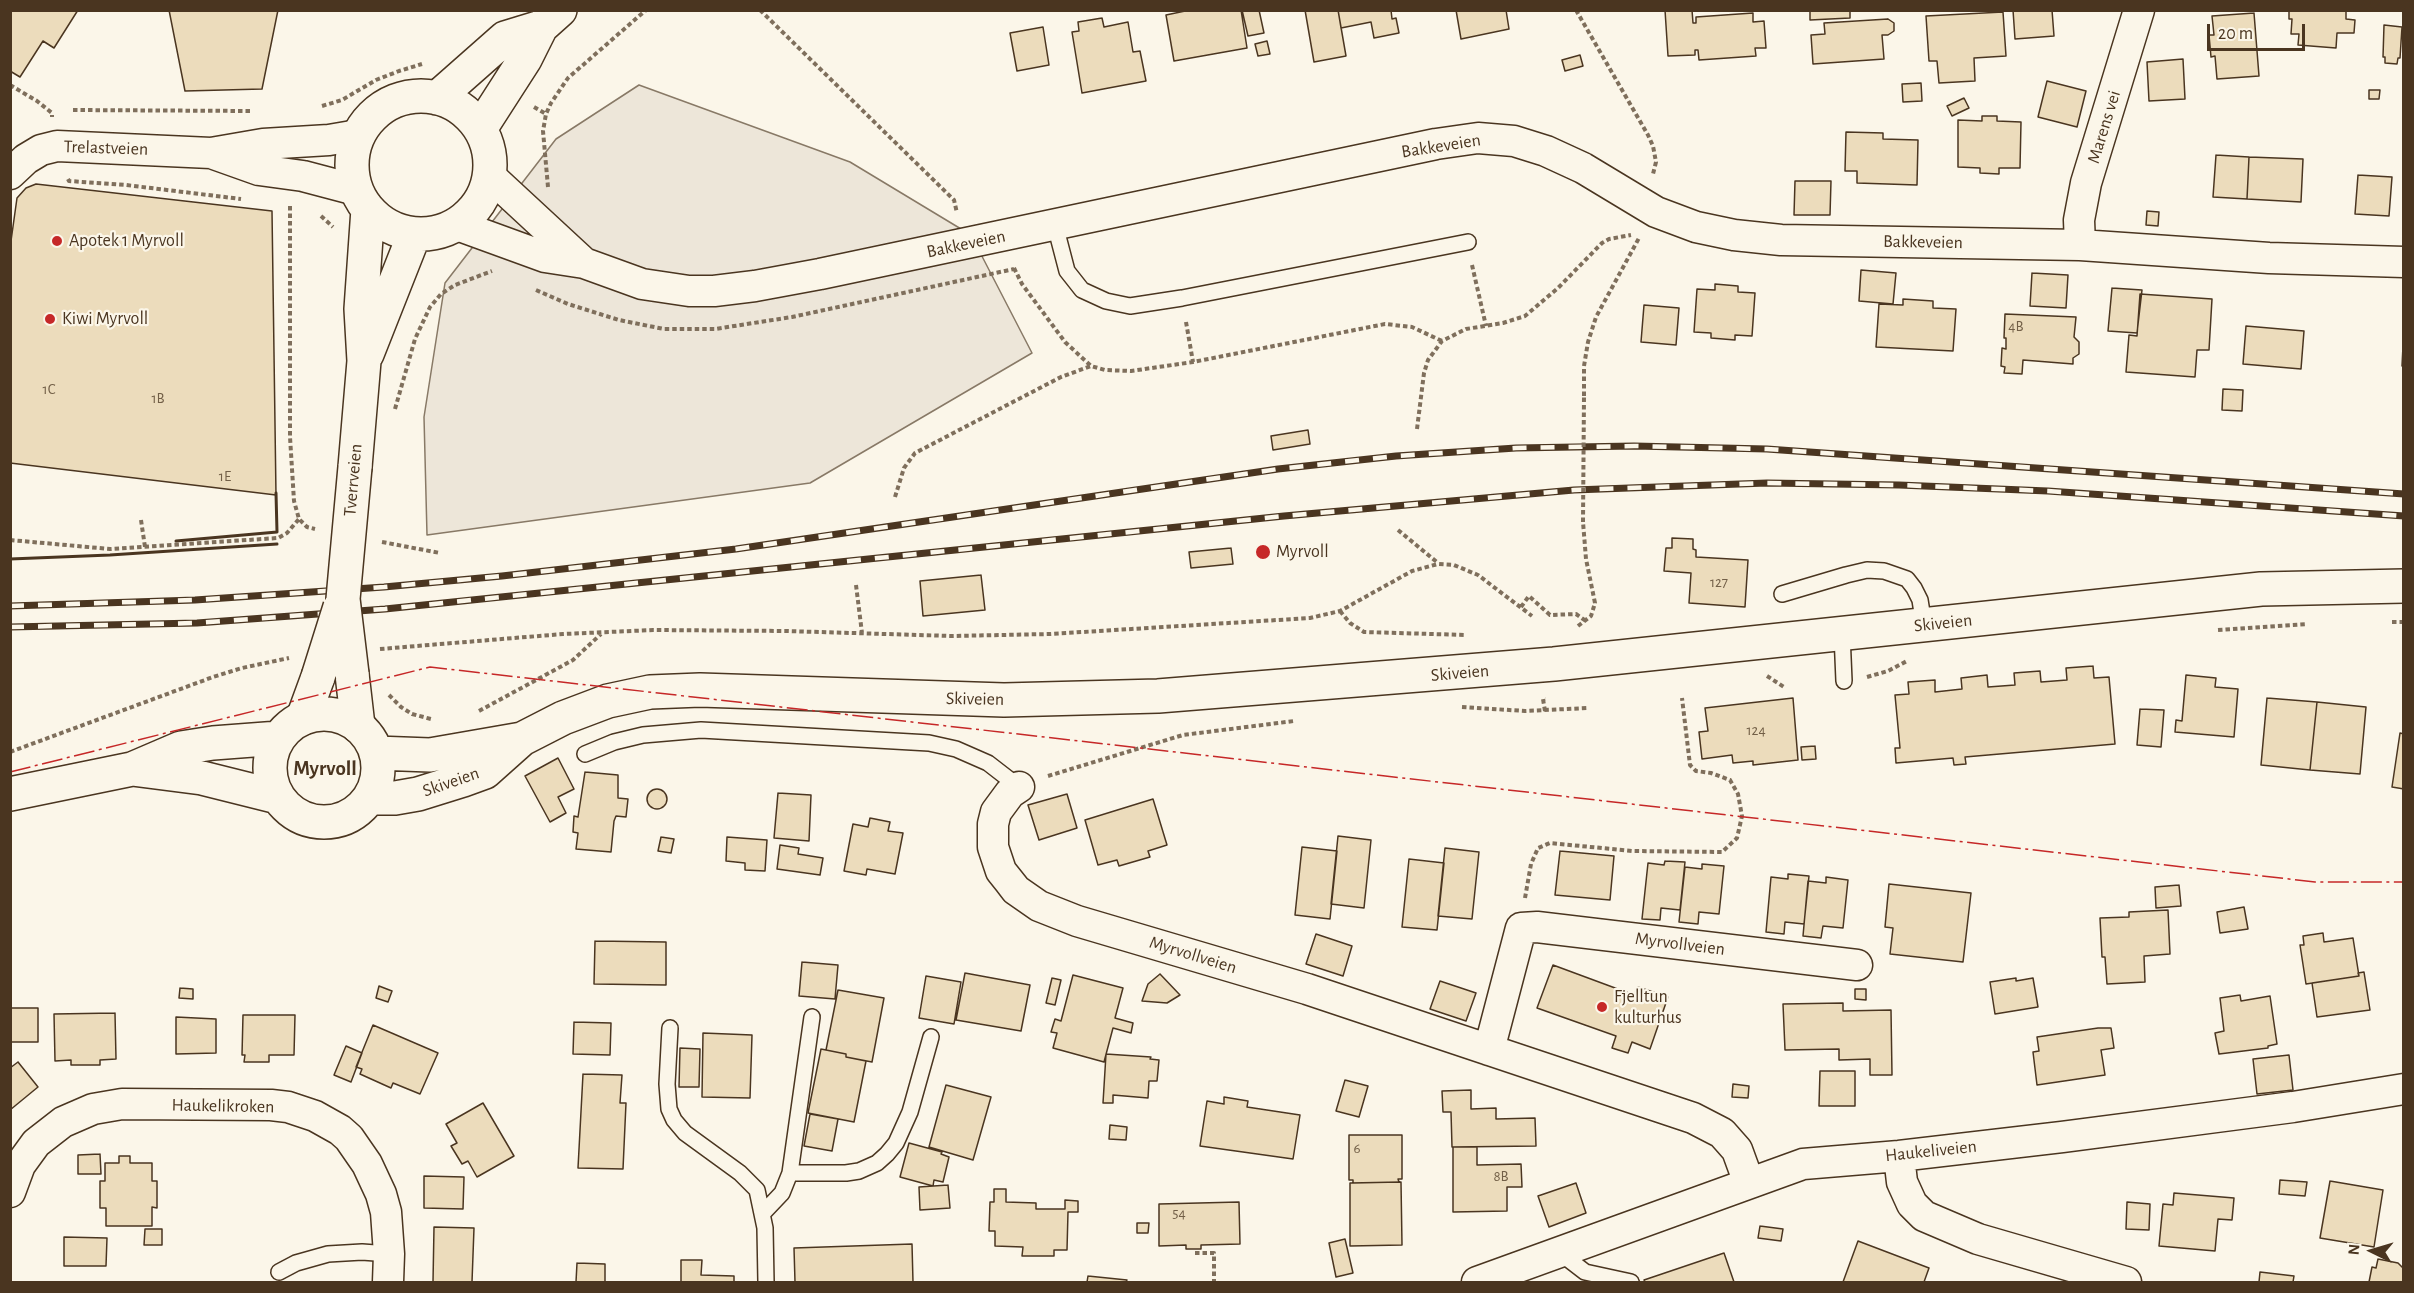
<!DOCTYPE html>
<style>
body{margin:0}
#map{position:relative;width:2414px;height:1293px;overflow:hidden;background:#fbf6e9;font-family:"Alegreya Sans",sans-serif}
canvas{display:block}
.frame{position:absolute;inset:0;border:12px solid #4a3520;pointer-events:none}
.north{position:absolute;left:2342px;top:1221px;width:60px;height:60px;-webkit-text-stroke:4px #fbf6e9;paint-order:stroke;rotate:275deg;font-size:16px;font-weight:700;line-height:24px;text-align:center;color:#4a3520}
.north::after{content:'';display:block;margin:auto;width:21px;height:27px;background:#4a3520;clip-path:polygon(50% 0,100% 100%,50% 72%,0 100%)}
.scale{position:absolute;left:2207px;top:24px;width:98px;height:27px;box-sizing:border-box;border:3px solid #4a3520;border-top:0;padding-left:8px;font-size:18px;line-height:21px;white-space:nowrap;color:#4a3520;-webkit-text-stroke:4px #fbf6e9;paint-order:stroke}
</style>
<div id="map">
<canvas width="2414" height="1293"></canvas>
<div class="frame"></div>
<div class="north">N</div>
<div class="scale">20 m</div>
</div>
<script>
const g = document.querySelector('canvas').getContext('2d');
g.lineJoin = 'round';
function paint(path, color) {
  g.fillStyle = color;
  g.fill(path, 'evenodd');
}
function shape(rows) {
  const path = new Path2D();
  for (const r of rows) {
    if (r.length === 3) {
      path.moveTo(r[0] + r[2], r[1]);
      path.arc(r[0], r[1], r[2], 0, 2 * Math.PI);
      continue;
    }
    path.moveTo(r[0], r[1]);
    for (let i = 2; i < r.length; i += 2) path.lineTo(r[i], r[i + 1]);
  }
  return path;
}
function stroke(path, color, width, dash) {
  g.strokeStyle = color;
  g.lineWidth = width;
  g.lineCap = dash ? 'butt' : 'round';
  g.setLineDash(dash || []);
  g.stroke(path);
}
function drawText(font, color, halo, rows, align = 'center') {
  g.font = font + ' "Alegreya Sans",sans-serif';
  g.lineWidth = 4.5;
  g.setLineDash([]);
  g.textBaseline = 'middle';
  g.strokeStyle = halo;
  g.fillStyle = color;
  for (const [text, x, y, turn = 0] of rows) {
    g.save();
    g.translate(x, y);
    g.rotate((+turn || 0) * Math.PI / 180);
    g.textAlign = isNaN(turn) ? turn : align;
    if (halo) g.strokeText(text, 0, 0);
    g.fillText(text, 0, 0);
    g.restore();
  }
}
const green = shape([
 [639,85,850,162,971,235,1032,353,810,483,427,535,424,417,445,283,556,139,639,85]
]);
paint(green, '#ede6d9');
stroke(green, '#887966', 1.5);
const building = shape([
 [10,10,78,10,54,48,43,41,20,77,10,71,10,10],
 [169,10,278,10,262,89,185,91,169,10],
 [1190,10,1241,10,1247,48,1174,61,1166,15,1190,10],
 [1242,10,1259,10,1264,33,1248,36,1242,10],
 [1305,10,1338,10,1346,56,1314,62,1305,10],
 [1338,10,1391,10,1392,19,1396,18,1399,33,1374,38,1371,22,1341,28,1338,10],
 [1456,10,1506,10,1509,29,1461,39,1456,10],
 [1665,10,1692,10,1693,23,1696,23,1696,17,1753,13,1753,22,1764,21,1766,48,1755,48,1756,56,1699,60,1698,50,1695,50,1695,55,1668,56,1665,10],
 [1810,10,1850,10,1850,18,1810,20,1810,10],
 [2013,10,2052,10,2054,36,2015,39,2013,10],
 [2289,10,2346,10,2346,19,2355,20,2354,33,2337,33,2336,48,2298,45,2299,34,2291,34,2292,19,2289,19,2289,10],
 [2003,12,2006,56,1974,58,1975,81,1939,83,1937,61,1929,61,1926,16,2003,12],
 [2254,13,2259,76,2217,79,2215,56,2211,57,2209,35,2214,35,2212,16,2254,13],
 [1102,18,1104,27,1128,22,1133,52,1140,51,1146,81,1082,93,1072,32,1079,31,1078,22,1102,18],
 [1888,19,1894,23,1894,31,1888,35,1882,35,1884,59,1813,64,1811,35,1825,34,1824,23,1888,19],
 [2384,25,2402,27,2400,58,2398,58,2397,64,2385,63,2385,57,2383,57,2384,25],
 [1043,27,1049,65,1017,71,1010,33,1043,27],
 [1267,41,1270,54,1258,56,1255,44,1267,41],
 [1580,55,1583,66,1565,71,1562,60,1580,55],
 [2183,59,2185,99,2149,101,2147,62,2183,59],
 [2047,81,2086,91,2077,127,2038,117,2047,81],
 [1921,83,1922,101,1903,102,1902,84,1921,83],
 [2369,90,2380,90,2379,99,2369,99,2369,90],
 [1964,98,1969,108,1952,116,1947,106,1964,98],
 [1982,116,1997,116,1997,121,2021,122,2020,168,1999,168,1999,174,1980,173,1980,168,1958,167,1958,120,1982,121,1982,116],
 [1846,132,1883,133,1883,139,1918,140,1917,185,1857,183,1857,171,1845,171,1846,132],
 [2216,155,2249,157,2247,199,2213,197,2216,155],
 [2249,157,2303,159,2301,202,2247,199,2249,157],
 [2358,175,2392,177,2389,216,2355,214,2358,175],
 [1795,181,1831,181,1830,215,1794,215,1795,181],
 [36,184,272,211,276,495,10,463,10,248,17,198,26,188,36,184],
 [2147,211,2159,212,2158,226,2146,225,2147,211],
 [1861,270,1896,273,1893,304,1859,301,1861,270],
 [2032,273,2068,275,2066,308,2030,306,2032,273],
 [1715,284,1738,286,1738,292,1755,293,1752,336,1735,335,1735,340,1711,338,1711,333,1694,332,1697,289,1715,290,1715,284],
 [2112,288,2142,290,2137,333,2108,331,2112,288],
 [2140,294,2212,299,2209,350,2197,350,2195,377,2126,372,2129,335,2137,336,2140,294],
 [1903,299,1933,301,1933,308,1956,309,1953,351,1876,347,1879,304,1903,305,1903,299],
 [1644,305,1679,308,1676,345,1641,342,1644,305],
 [2005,314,2076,317,2074,337,2079,342,2079,354,2073,358,2073,364,2023,360,2022,374,2004,373,2005,367,2001,366,2002,348,2006,349,2006,338,2004,338,2005,314],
 [2246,326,2304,331,2301,369,2243,364,2246,326],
 [2404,326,2404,366,2402,366,2404,326],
 [2223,389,2243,390,2242,411,2222,410,2223,389],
 [1308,430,1310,444,1273,450,1271,436,1308,430],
 [1672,538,1693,539,1693,549,1696,550,1696,557,1748,560,1745,607,1689,603,1691,573,1664,571,1666,548,1672,548,1672,538],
 [1231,548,1233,564,1191,568,1189,552,1231,548],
 [981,575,985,610,923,616,920,581,981,575],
 [2093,666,2094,678,2109,677,2115,744,1965,757,1966,764,1954,765,1953,758,1896,763,1895,748,1900,748,1895,695,1909,694,1908,682,1935,680,1935,692,1962,689,1961,678,1987,675,1988,687,2015,685,2014,673,2040,671,2041,682,2067,680,2066,668,2093,666],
 [2186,675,2216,678,2215,687,2238,689,2234,737,2175,732,2176,720,2182,721,2186,675],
 [1793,698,1798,760,1753,765,1753,761,1733,763,1732,755,1702,759,1699,732,1708,731,1705,708,1793,698],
 [2267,698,2317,702,2310,770,2261,765,2267,698],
 [2317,702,2366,707,2360,774,2310,770,2317,702],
 [2140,709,2164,710,2161,747,2137,745,2140,709],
 [2400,733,2404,734,2404,789,2392,787,2400,733],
 [1815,746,1816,759,1802,760,1801,747,1815,746],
 [558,758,574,789,558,797,566,813,550,822,525,776,558,758],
 [585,772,618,775,618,798,628,799,626,817,616,816,614,821,611,852,576,849,578,833,573,832,574,816,578,817,585,772],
 [657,799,10],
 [778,793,811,795,809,841,774,838,778,793],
 [1067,794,1077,828,1039,840,1028,805,1067,794],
 [1153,799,1167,845,1148,851,1150,857,1119,866,1117,860,1098,865,1085,820,1153,799],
 [870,818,890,822,888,831,903,833,895,874,867,869,866,875,844,871,853,824,868,827,870,818],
 [1338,836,1371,840,1364,908,1331,904,1338,836],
 [661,837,674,839,671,853,658,851,661,837],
 [727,837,767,840,765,871,745,870,745,863,726,861,727,837],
 [780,845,799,848,798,854,823,858,820,875,777,869,780,845],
 [1302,847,1337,851,1330,919,1295,915,1302,847],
 [1445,848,1479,852,1472,919,1438,916,1445,848],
 [1560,851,1614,856,1610,900,1555,895,1560,851],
 [1409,859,1444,863,1437,930,1402,927,1409,859],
 [1665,861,1685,862,1680,910,1661,908,1660,920,1642,919,1648,863,1664,865,1665,861],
 [1702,864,1724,866,1719,914,1699,912,1698,924,1679,922,1685,867,1702,869,1702,864],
 [1788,874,1809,876,1804,924,1785,922,1784,934,1766,932,1771,877,1788,879,1788,874],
 [1826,877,1848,880,1843,928,1823,926,1821,938,1803,936,1808,881,1826,883,1826,877],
 [1889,884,1971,893,1963,962,1890,954,1893,928,1885,927,1889,884],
 [2179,885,2181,906,2156,908,2155,887,2179,885],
 [2244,907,2248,929,2220,933,2217,912,2244,907],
 [2168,910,2170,954,2144,956,2145,982,2107,984,2105,957,2102,957,2100,918,2129,917,2129,912,2168,910],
 [2323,933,2324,942,2353,938,2359,976,2306,984,2300,945,2304,945,2303,936,2323,933],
 [1316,934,1352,946,1343,976,1306,964,1316,934],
 [595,941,666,942,666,985,594,984,595,941],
 [802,962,838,965,835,999,799,996,802,962],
 [1553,965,1634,995,1638,987,1668,997,1650,1049,1632,1042,1628,1053,1612,1048,1616,1036,1537,1008,1553,965],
 [2364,972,2370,1010,2317,1017,2312,983,2359,976,2358,973,2364,972],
 [965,973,1030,985,1021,1031,956,1020,965,973],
 [1160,974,1180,995,1167,1003,1142,1001,1148,984,1160,974],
 [1073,975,1123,988,1115,1018,1133,1023,1131,1033,1113,1028,1104,1062,1053,1048,1057,1033,1051,1032,1055,1019,1061,1021,1073,975],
 [926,976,961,982,954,1024,919,1018,926,976],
 [1052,978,1061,980,1055,1005,1046,1003,1052,978],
 [2016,978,2016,981,2033,978,2038,1007,1995,1014,1990,982,2016,978],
 [1440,981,1476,993,1466,1021,1430,1009,1440,981],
 [379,986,392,991,388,1002,376,998,379,986],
 [180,988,193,989,193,999,179,998,180,988],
 [1855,989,1866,989,1866,1000,1855,999,1855,989],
 [838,990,884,998,872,1062,846,1057,846,1054,826,1050,838,990],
 [2240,995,2241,1001,2270,996,2277,1044,2268,1046,2268,1048,2219,1054,2215,1033,2224,1031,2220,998,2240,995],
 [1843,1003,1843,1011,1891,1010,1892,1075,1870,1075,1870,1059,1839,1060,1839,1049,1785,1050,1783,1004,1843,1003],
 [10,1008,38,1008,38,1042,10,1042,10,1008],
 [115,1013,116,1059,100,1060,100,1065,71,1065,71,1060,55,1061,54,1014,115,1013],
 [243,1015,295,1015,294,1055,269,1055,269,1062,244,1062,245,1055,242,1055,243,1015],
 [176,1017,216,1019,216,1053,176,1054,176,1017],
 [574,1022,611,1023,610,1055,573,1054,574,1022],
 [373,1025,438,1053,420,1094,393,1083,391,1088,360,1074,362,1069,356,1067,373,1025],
 [2098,1028,2111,1028,2114,1048,2101,1050,2105,1075,2037,1085,2033,1052,2039,1051,2037,1037,2098,1028],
 [703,1033,752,1035,750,1098,702,1097,703,1033],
 [346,1046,362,1053,351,1082,334,1075,346,1046],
 [680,1048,700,1049,699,1087,679,1087,680,1048],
 [821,1049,846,1054,846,1057,866,1061,854,1122,808,1113,821,1049],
 [1106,1054,1151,1057,1150,1059,1159,1060,1157,1081,1149,1081,1148,1098,1113,1095,1113,1103,1103,1103,1106,1054],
 [2289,1055,2293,1090,2257,1094,2253,1059,2289,1055],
 [18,1062,38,1087,10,1110,10,1068,18,1062],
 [1820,1071,1855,1071,1855,1106,1819,1106,1820,1071],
 [583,1074,622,1075,620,1103,626,1103,623,1169,578,1168,583,1074],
 [1345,1080,1368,1086,1359,1117,1336,1111,1345,1080],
 [1733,1084,1749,1086,1748,1098,1732,1097,1733,1084],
 [946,1085,991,1097,973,1160,929,1147,946,1085],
 [1471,1090,1471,1109,1496,1108,1496,1119,1535,1118,1536,1146,1452,1147,1451,1112,1443,1112,1442,1091,1471,1090],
 [1224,1097,1248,1101,1247,1107,1300,1115,1293,1159,1200,1146,1207,1101,1224,1104,1224,1097],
 [483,1103,514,1156,477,1177,468,1161,462,1164,451,1146,457,1143,446,1124,483,1103],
 [810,1114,838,1119,832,1151,804,1146,810,1114],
 [1110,1125,1127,1127,1126,1140,1109,1139,1110,1125],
 [1349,1135,1402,1135,1402,1179,1398,1179,1399,1182,1353,1183,1353,1180,1349,1180,1349,1135],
 [909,1143,942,1152,941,1154,949,1157,943,1182,934,1180,933,1186,900,1177,909,1143],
 [1453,1147,1477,1147,1477,1165,1521,1164,1522,1187,1507,1187,1507,1211,1453,1212,1453,1147],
 [100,1154,101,1174,78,1174,78,1155,100,1154],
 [119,1156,130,1156,130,1163,152,1163,152,1181,157,1181,157,1208,152,1207,152,1226,106,1226,106,1208,100,1208,100,1181,105,1181,105,1163,119,1163,119,1156],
 [424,1176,464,1177,463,1209,424,1208,424,1176],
 [2280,1180,2307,1182,2305,1196,2279,1194,2280,1180],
 [2330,1181,2383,1190,2374,1247,2320,1238,2330,1181],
 [1401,1182,1402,1245,1350,1246,1350,1183,1401,1182],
 [1576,1183,1586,1213,1549,1227,1538,1196,1576,1183],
 [948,1185,950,1208,920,1210,919,1187,948,1185],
 [994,1189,1006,1189,1006,1202,1036,1203,1036,1209,1065,1209,1065,1200,1078,1201,1078,1212,1068,1212,1067,1250,1054,1250,1054,1256,1022,1256,1023,1247,995,1246,995,1231,989,1231,990,1202,994,1202,994,1189],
 [2174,1193,2234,1198,2232,1220,2218,1219,2215,1251,2159,1246,2163,1204,2173,1205,2174,1193],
 [1239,1202,1240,1244,1201,1245,1201,1249,1186,1249,1186,1245,1159,1246,1159,1204,1239,1202],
 [2127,1202,2150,1204,2149,1230,2126,1229,2127,1202],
 [1137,1223,1149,1223,1148,1233,1137,1233,1137,1223],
 [1760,1226,1783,1229,1781,1241,1758,1238,1760,1226],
 [434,1227,474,1228,472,1282,433,1282,434,1227],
 [145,1229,162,1229,162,1245,144,1245,145,1229],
 [64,1237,107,1238,106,1266,64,1266,64,1237],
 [1345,1239,1353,1273,1336,1277,1329,1243,1345,1239],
 [1858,1241,1929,1268,1924,1282,1843,1282,1858,1241],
 [912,1244,913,1282,795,1282,794,1248,912,1244],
 [1724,1253,1734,1282,1645,1282,1644,1280,1724,1253],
 [2378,1259,2398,1263,2404,1269,2404,1282,2369,1282,2372,1267,2376,1268,2378,1259],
 [681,1260,702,1260,701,1275,734,1276,734,1282,681,1282,681,1260],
 [577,1263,605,1264,605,1282,576,1282,577,1263],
 [2260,1272,2294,1276,2293,1282,2259,1282,2260,1272],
 [1088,1276,1127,1280,1126,1282,1087,1282,1088,1276]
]);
paint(building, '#ecdcbc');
stroke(building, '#4a3520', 1.5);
const service = shape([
 [1055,225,1067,271,1082,290,1106,301,1130,306,1182,298,1468,242],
 [1782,594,1846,575,1867,570,1884,571,1907,579,1914,588,1920,600,1924,625],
 [1842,634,1844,681],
 [585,754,614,742,643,735,701,730,929,743,956,749,988,763,1019,787],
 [670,1028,667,1084,669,1109,674,1120,685,1133,740,1173,757,1190,765,1228,766,1282],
 [790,1173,846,1173,859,1171,877,1163,887,1154,896,1143,910,1112,931,1037],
 [763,1213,782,1193,790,1173,812,1017],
 [1559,1252,1585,1272,1631,1282],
 [279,1272,296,1263,328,1254,362,1252,389,1254]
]);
const minor = shape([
 [214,154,259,170,303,176,356,190],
 [10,174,26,159,41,150,57,146,211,153,263,144,329,140,358,135],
 [490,176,584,263],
 [457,225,545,257,584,263,642,284,689,291,714,291,755,286,820,274,1436,144,1478,138,1514,141,1546,151,1583,168,1656,212,1696,227,1734,235,1781,240,2080,245,2269,258,2404,262],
 [2080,245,2079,220,2086,183,2139,10],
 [1019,787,1010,793,996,812,993,824,993,847,1001,871,1009,881,1016,890,1039,906,1077,921,1307,989,1693,1118,1722,1133,1737,1150,1749,1183],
 [1489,1050,1521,928,1537,927,1857,965],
 [1899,1156,1902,1182,1912,1204,1924,1216,1978,1239,2126,1282],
 [10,1192,20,1165,36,1143,63,1122,93,1109,122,1104,271,1105,288,1107,315,1116,340,1130,349,1138,367,1164,381,1194,386,1212,389,1254,388,1282],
 [1477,1282,1803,1164,1899,1156,2062,1137,2293,1107,2404,1089]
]);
const secondary = shape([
 [421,165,69],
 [437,98,505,38,541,27,560,10],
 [480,129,525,59,541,27],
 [367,354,414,235],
 [355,467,364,361,361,309,368,209],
 [352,674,358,726],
 [303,718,318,677]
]);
const primary = shape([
 [324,768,54],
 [376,753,430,755,522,739],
 [132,769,202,778,278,797],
 [10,794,132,769,181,748,213,743,279,738],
 [370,798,395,798,418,794,463,780,485,772,522,739,563,718,608,701,650,692,700,690,1004,700,1158,696,1554,664,2261,589,2404,586]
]);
stroke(service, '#4a3520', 18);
stroke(minor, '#4a3520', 33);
stroke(secondary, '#4a3520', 36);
stroke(primary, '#4a3520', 36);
stroke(shape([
 [760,10,954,200,957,213],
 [1576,10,1648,135,1653,146,1656,162,1653,174],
 [10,85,37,101,52,113,52,117],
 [322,106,342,100,376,80,399,71,422,64],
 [534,107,546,114],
 [73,110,252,111],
 [68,179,69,181,126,185,241,199],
 [548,187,543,131,546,114,551,103,568,78,646,10],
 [290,206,290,437,294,501,299,519,307,527,315,529],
 [321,216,333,227],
 [1472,265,1486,326],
 [1014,268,1022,284,1065,342,1091,366,1105,370,1131,371,1193,362,1385,324,1412,327,1442,341],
 [536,290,568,304,619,320,664,329,715,329,792,317,1014,269],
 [1186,322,1193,362],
 [1584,396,1584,366,1588,342,1596,317,1639,238],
 [395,409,415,339,430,307,441,294,455,285,492,271],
 [1417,429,1424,373,1428,360,1442,341,1466,329,1503,323,1525,316,1558,288,1602,243,1609,239,1631,235],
 [895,497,904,468,915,453,1061,377,1091,366],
 [141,520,145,547],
 [1398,530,1438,563],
 [10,540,110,549,278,538,287,533,299,519],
 [382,542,440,553],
 [856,585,862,633],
 [1521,607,1529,596,1550,615,1576,614,1586,621],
 [1340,611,1350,623,1364,632,1466,635],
 [2392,622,2404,622],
 [1578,626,1591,616,1595,603,1586,559,1583,522],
 [2218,630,2307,624],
 [380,649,563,634,653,630,786,631,952,636,1050,634,1310,618,1340,611,1412,571,1438,564,1454,565,1478,575,1532,616],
 [1767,676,1784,687],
 [1867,677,1888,671,1907,661],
 [389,695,401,707,412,714,431,719],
 [1462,707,1525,711,1588,708],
 [479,711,573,660,601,634],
 [1545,711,1543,699,1546,699],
 [10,752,213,677,242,668,289,658],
 [1048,776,1183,735,1294,721],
 [1525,898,1531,864,1538,848,1550,843,1632,851,1722,852,1737,838,1742,816,1738,794,1730,780,1711,773,1696,771,1690,765,1682,698],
 [1195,1253,1214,1253,1214,1282]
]), '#7f6f5c', 4, [4.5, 3]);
stroke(service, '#fbf6e9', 15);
stroke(minor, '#fbf6e9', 30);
stroke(secondary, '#fbf6e9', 33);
stroke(primary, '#fbf6e9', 33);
const rail = shape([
 [10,606,195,600,384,587,502,576,736,549,1278,469,1396,456,1516,448,1634,446,1767,449,2404,494],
 [10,627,197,623,385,609,1284,516,1574,490,1767,483,1899,485,2048,491,2404,516]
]);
stroke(rail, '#4a3520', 7);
stroke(rail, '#fbf6e9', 4.5, [14]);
const secondaryBridge = shape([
 [352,674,343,599,355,467],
 [318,677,340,607]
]);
stroke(secondaryBridge, '#4a3520', 36, []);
stroke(shape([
 [1583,522,1584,396]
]), '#7f6f5c', 4, [4.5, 3]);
stroke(secondaryBridge, '#fbf6e9', 33);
stroke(shape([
 [176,541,277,532,276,493],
 [10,559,110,555,277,544]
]), '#4a3520', 3);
stroke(shape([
 [10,772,430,667,2315,882,2404,882]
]), '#c62828', 1.5, [21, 4.5, 3, 4.5]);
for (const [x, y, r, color] of [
 [57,241,6,"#c62828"],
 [50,319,6,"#c62828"],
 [1263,552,8,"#c62828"],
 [1602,1007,6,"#c62828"]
]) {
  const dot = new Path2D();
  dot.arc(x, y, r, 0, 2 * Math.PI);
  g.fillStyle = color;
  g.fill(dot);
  stroke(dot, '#fbf6e9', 2);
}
drawText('15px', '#725f47', null, [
 ["4B",2016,326],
 ["1C",49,389],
 ["1B",158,398],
 ["1E",225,476],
 ["127",1719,582],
 ["124",1756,730],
 ["6",1357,1148],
 ["8B",1501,1176],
 ["54",1179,1213]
]);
drawText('18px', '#4a3520', '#fbf6e9', [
 ["Marens vei",2104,127,-73],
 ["Bakkeveien",1441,146,-9],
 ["Trelastveien",106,148,2],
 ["Bakkeveien",1923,242,1],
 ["Bakkeveien",966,244,-12],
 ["Tverrveien",353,480,-85],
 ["Skiveien",1943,623,-6],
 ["Skiveien",1460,673,-5],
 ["Skiveien",975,699,1],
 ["Skiveien",451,782,-19],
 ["Myrvollveien",1680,944,7],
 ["Myrvollveien",1193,955,17],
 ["Haukelikroken",223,1106,1],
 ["Haukeliveien",1931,1151,-6]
]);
drawText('18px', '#4a3520', '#fbf6e9', [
 ["Apotek 1 Myrvoll",69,241],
 ["Kiwi Myrvoll",62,319],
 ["Myrvoll",1276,552],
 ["Fjelltun",1614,997],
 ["kulturhus",1614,1018]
], 'left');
drawText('bold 21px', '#4a3520', '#fbf6e9', [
 ["Myrvoll",325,769]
]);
</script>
